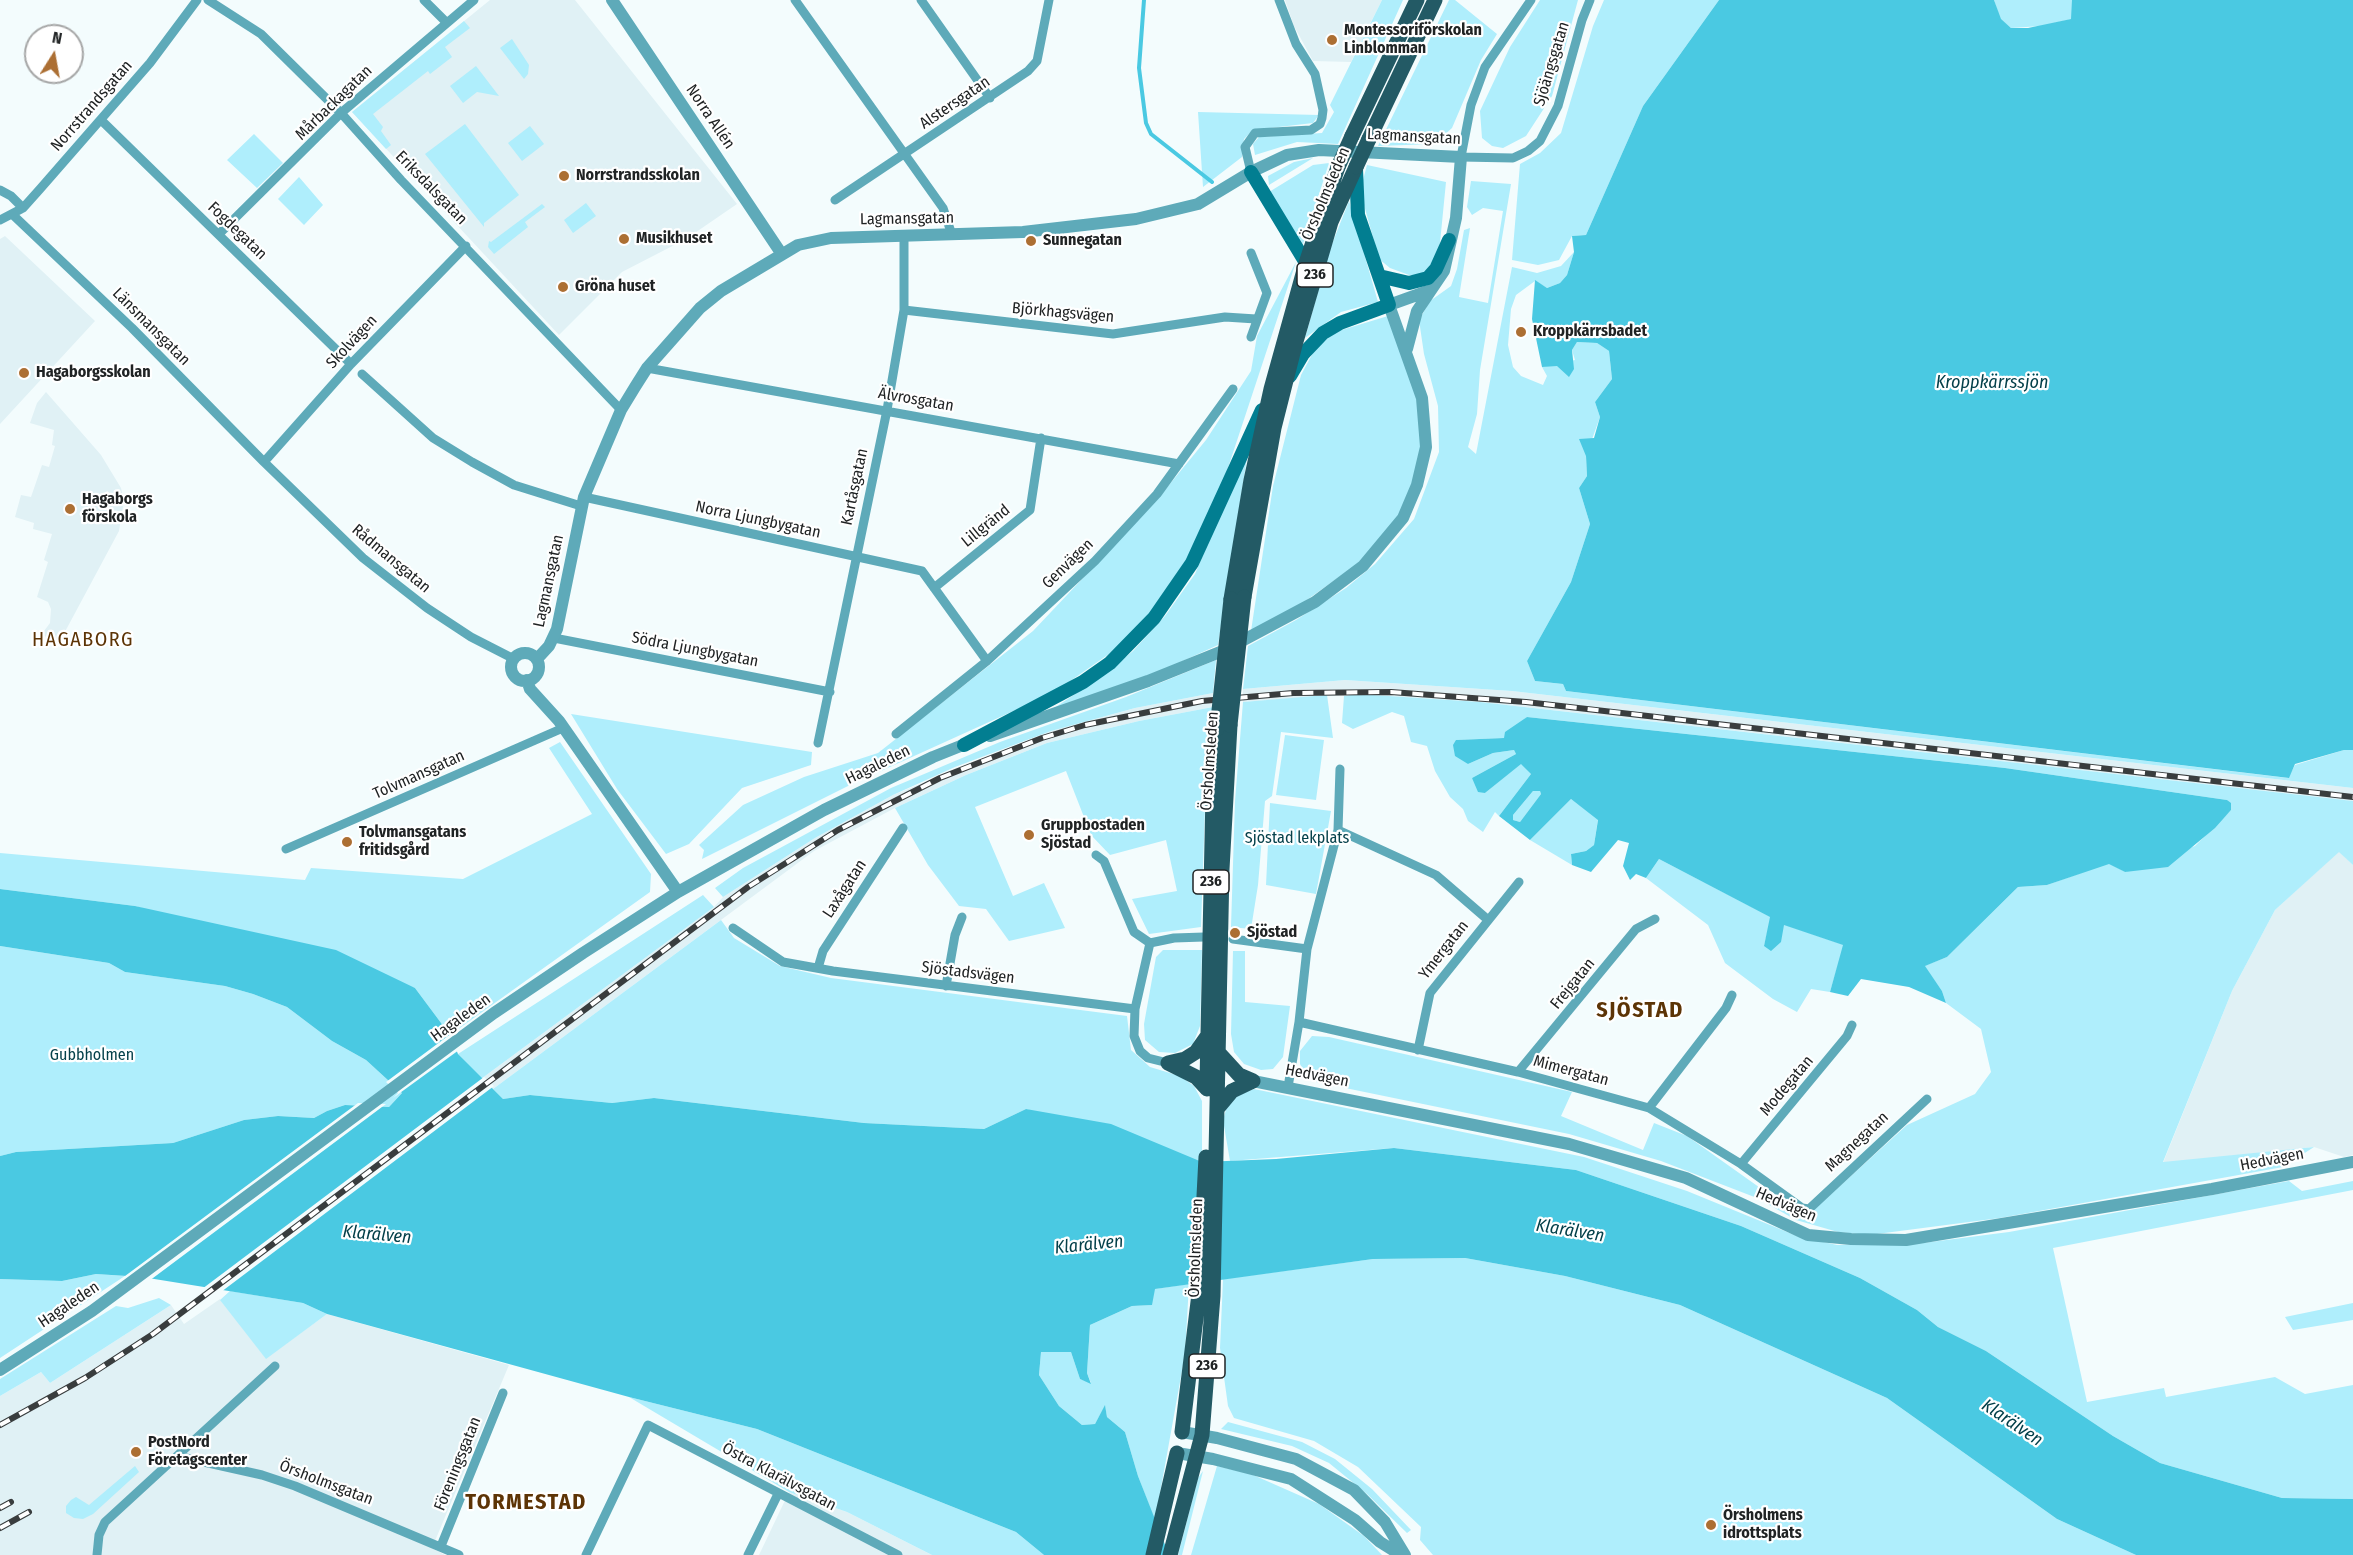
<!DOCTYPE html>
<meta charset="utf-8">
<style>
body{margin:0}
#map{position:relative;width:2353px;height:1555px;overflow:hidden;background:#f3fcfd;font-family:"Fira Sans Condensed",sans-serif}
canvas{display:block}
.north{position:absolute;left:24px;top:24px;width:60px;height:60px;box-sizing:border-box;background:#fff;border:2px solid #a6a7a7;border-radius:50%;rotate:11deg;font-size:16px;font-weight:700;line-height:24px;text-align:center;color:#202324}
.north::after{content:'';display:block;margin:auto;width:21px;height:27px;background:#ac6f33;clip-path:polygon(50% 0,100% 100%,50% 72%,0 100%)}
</style>
<div id="map">
<canvas width="2353" height="1555"></canvas>
<div class="north">N</div>
</div>
<script>
const g = document.querySelector('canvas').getContext('2d');
g.lineJoin = 'round';
function paint(path, color) {
  g.fillStyle = color;
  g.fill(path, 'evenodd');
}
function shape(rows) {
  const path = new Path2D();
  for (const r of rows) {
    if (r.length === 3) {
      path.moveTo(r[0] + r[2], r[1]);
      path.arc(r[0], r[1], r[2], 0, 2 * Math.PI);
      continue;
    }
    path.moveTo(r[0], r[1]);
    for (let i = 2; i < r.length; i += 2) path.lineTo(r[i], r[i + 1]);
  }
  return path;
}
function stroke(path, color, width, dash) {
  g.strokeStyle = color;
  g.lineWidth = width;
  g.lineCap = dash ? 'butt' : 'round';
  g.setLineDash(dash || []);
  g.stroke(path);
}
function drawText(font, color, halo, rows, align = 'center') {
  g.font = font + ' "Fira Sans Condensed",sans-serif';
  g.lineWidth = 4.5;
  g.setLineDash([]);
  g.textBaseline = 'middle';
  g.strokeStyle = halo;
  g.fillStyle = color;
  for (const [text, x, y, turn = 0] of rows) {
    g.save();
    g.translate(x, y);
    g.rotate((+turn || 0) * Math.PI / 180);
    g.textAlign = isNaN(turn) ? turn : align;
    if (halo) g.strokeText(text, 0, 0);
    g.fillText(text, 0, 0);
    g.restore();
  }
}
paint(shape([
 [490,0,575,0,737,204,686,239,622,272,559,335,352,112],
 [1285,0,1382,0,1351,62,1313,61,1294,26],
 [5,236,95,321,0,424,0,239],
 [46,392,101,455,121,488,124,500,119,531,60,641,41,635,50,623,51,609,48,602,37,597,48,562,44,560,52,534,33,529,34,523,15,517,21,495,31,497,42,465,49,467,55,446,52,445,54,430,30,423,37,403],
 [1345,680,1512,691,2353,788,2353,801,1480,702,1358,694,1243,702,1243,689],
 [1213,693,1213,707,1139,721,1047,743,966,775,895,808,814,851,493,1089,481,1079,714,907,723,897,815,838,893,795,1051,731,1135,708],
 [2339,851,2353,865,2353,1155,2344,1157,2314,1147,2163,1163,2232,991,2275,910],
 [220,1299,266,1358,327,1314,509,1365,432,1548,445,1555,0,1555,0,1396,41,1372,50,1383,171,1305,184,1324],
 [789,1492,847,1512,932,1555,759,1555]
]), '#e0f1f5');
paint(shape([
 [1382,0,1403,0,1338,144,1297,142,1255,155,1253,144,1259,137,1322,133,1334,112,1330,105],
 [1449,0,1455,0,1497,34,1481,60,1452,128,1434,144,1378,146],
 [1540,0,1578,0,1552,96,1526,136,1503,148,1492,146,1482,138,1480,111,1510,47],
 [1604,0,1719,0,1643,106,1586,235,1572,236,1559,260,1538,265,1512,260,1520,164,1540,153,1561,133,1593,26],
 [1994,0,2072,0,2072,19,2041,26,2011,28,2000,19],
 [464,21,470,28,445,47,452,57,430,74,428,71,373,114,383,127,381,131,391,145,386,149,352,112],
 [512,39,529,65,528,74,524,79,500,48],
 [476,66,499,96,477,92,463,103,450,86],
 [1198,112,1319,115,1313,123,1253,130,1244,139,1242,157,1203,187],
 [465,124,519,195,484,223,484,227,425,154],
 [530,126,544,144,522,161,508,143],
 [254,134,283,163,257,188,227,160],
 [1313,158,1269,185,1268,176,1294,162],
 [1329,163,1303,244,1269,192,1313,165],
 [1367,165,1446,182,1439,253,1423,275,1409,275,1390,268,1379,259,1364,205,1363,180],
 [299,177,323,205,304,225,278,199],
 [1471,181,1511,184,1480,370,1477,414,1468,447,1476,454,1512,267,1537,273,1561,266,1574,252,1567,275,1560,283,1547,288,1535,281,1516,295,1511,309,1508,345,1513,367,1521,376,1543,385,1547,376,1542,367,1575,360,1572,350,1577,342,1597,343,1609,351,1612,379,1595,402,1600,417,1586,456,1587,476,1579,488,1590,524,1571,582,1527,661,1535,681,1563,684,1566,691,2288,778,2295,765,2344,750,2353,750,2353,788,1512,691,1345,680,1243,689,1248,646,1296,620,1346,588,1375,564,1414,519,1439,452,1438,406,1424,354,1419,320,1430,301,1451,286,1457,269,1464,230,1470,228,1459,297,1488,303,1503,211,1483,208,1472,215,1467,207],
 [1349,201,1378,302,1341,312,1305,338,1330,249],
 [586,203,596,216,573,233,564,220],
 [542,204,545,207,525,222,528,227,494,254,488,247,489,241,491,242],
 [1296,262,1221,489,1191,553,1142,624,1109,654,1053,693,848,786,702,859,704,850,699,845,743,805,804,777,878,753,1033,631,1155,502,1206,440,1251,371,1257,336],
 [1388,316,1416,386,1423,429,1420,459,1411,490,1391,533,1356,565,1301,604,1251,631,1273,486,1301,375,1315,349,1335,332],
 [1249,445,1218,645,1163,670,1051,710,1104,675,1133,651,1165,616,1195,574],
 [1216,660,1213,693,1135,708,1051,731,955,767,893,795,815,838,723,897,715,888,743,868,891,788,1000,742,1126,697],
 [1358,694,1480,702,2353,801,2353,865,2339,852,2275,910,2232,991,2163,1162,2314,1147,2283,1167,2000,1218,1869,1235,1838,1232,1796,1220,1757,1198,1661,1161,1569,1134,1316,1082,1306,1075,1300,1064,1300,1051,1312,1036,1329,1037,1572,1092,1561,1116,1643,1150,1654,1123,1687,1136,1787,1207,1808,1215,1907,1125,1975,1094,1991,1072,1981,1029,1946,1003,1942,991,1924,966,1947,957,2018,887,2047,885,2109,863,2125,872,2195,846,2231,810,2227,800,2005,768,1527,717,1504,738,1456,740,1468,764,1493,753,1514,750,1516,754,1472,778,1485,793,1521,763,1531,774,1499,816,1495,812,1483,832,1468,821,1463,809,1450,797,1435,771,1427,746,1411,742,1404,716,1392,712,1353,729,1342,723,1344,696],
 [1327,695,1333,738,1281,732,1272,796,1265,801,1258,885,1251,929,1231,927,1235,801,1243,702],
 [1213,707,1205,808,1201,927,1149,934,1132,899,1177,891,1166,840,1110,855,1091,835,1066,771,975,807,1013,896,1044,883,1065,928,1009,941,986,909,959,906,928,865,895,808,966,775,1047,743,1139,721],
 [571,714,812,752,811,765,742,788,689,844,666,854,617,789],
 [1285,735,1324,740,1316,800,1276,795],
 [560,742,651,874,650,892,450,1035,415,988,135,906,0,889,0,853,305,880,311,868,463,879,592,814,549,748],
 [1533,791,1540,791,1541,794,1520,822,1513,820,1513,815],
 [1571,799,1598,819,1594,845,1586,851,1571,854,1572,865,1530,840],
 [1270,803,1331,811,1316,894,1266,885],
 [1659,859,1771,917,1764,946,1783,924,1844,945,1830,992,1811,989,1797,1012,1773,999,1725,963,1708,925,1646,878],
 [703,895,714,907,481,1079,458,1054],
 [721,920,734,938,780,966,831,978,1127,1016,1131,1050,1150,1067,1180,1076,1194,1086,1202,1101,1202,1162,1026,1109,984,1129,864,1123,654,1098,612,1103,530,1095,503,1099,493,1089],
 [0,946,109,963,125,972,225,986,253,994,287,1007,332,1041,366,1060,402,1093,389,1107,345,1105,327,1111,314,1118,278,1116,244,1120,173,1143,16,1152,0,1156],
 [1163,950,1202,950,1200,1026,1193,1044,1175,1053,1159,1052,1145,1040,1144,1024,1156,957],
 [1233,951,1245,951,1245,1002,1290,1006,1283,1057,1273,1069,1261,1070,1244,1064,1234,1052,1231,1034],
 [1254,1089,1584,1157,1687,1191,1797,1236,1837,1245,1923,1243,2009,1232,2289,1181,2302,1191,2353,1181,2353,1190,2053,1248,2087,1402,2164,1388,2166,1397,2275,1377,2305,1394,2353,1385,2353,1499,2282,1498,2160,1463,2113,1436,1986,1351,1938,1327,1917,1310,1860,1278,1741,1226,1576,1170,1394,1148,1230,1161,1223,1120,1227,1106,1235,1096],
 [1465,1258,1565,1276,1680,1305,1887,1398,2057,1519,2136,1555,1433,1555,1420,1540,1421,1527,1358,1467,1314,1441,1234,1418,1228,1406,1220,1348,1223,1279,1373,1259],
 [96,1274,125,1276,0,1358,0,1279,62,1281],
 [1189,1284,1185,1354,1155,1521,1138,1476,1125,1432,1107,1417,1105,1406,1095,1424,1082,1425,1059,1406,1039,1375,1041,1352,1071,1352,1080,1379,1091,1383,1087,1373,1090,1325,1132,1306,1151,1305,1154,1289],
 [230,1291,303,1303,327,1314,266,1359,220,1300],
 [159,1298,171,1305,50,1383,41,1372,0,1396,0,1379,116,1306,128,1308],
 [2353,1303,2353,1320,2293,1330,2285,1317],
 [629,1397,757,1429,1016,1532,1044,1555,932,1555,847,1512,789,1492],
 [1228,1422,1302,1442,1335,1459,1372,1489,1411,1530,1407,1533,1367,1494,1329,1463,1292,1446,1221,1429],
 [135,1466,139,1472,93,1514,83,1519,74,1518,66,1513,66,1506,71,1500,76,1497,89,1505],
 [1217,1466,1251,1474,1319,1504,1364,1536,1382,1555,1191,1555],
 [1203,1471,1182,1555,1178,1555,1198,1478]
]), '#afeefc');
paint(shape([
 [1719,0,1994,0,2001,19,2011,28,2028,28,2071,19,2072,0,2353,0,2353,750,2344,750,2295,764,2289,778,1566,691,1563,684,1535,681,1527,661,1571,582,1590,524,1579,488,1587,476,1586,456,1579,439,1594,438,1600,417,1595,402,1612,379,1609,351,1597,343,1577,342,1572,350,1574,369,1569,377,1557,366,1542,367,1532,319,1535,280,1547,288,1560,283,1567,275,1574,252,1572,236,1586,235,1643,106],
 [1527,717,2005,768,2227,800,2231,803,2231,810,2215,828,2168,867,2125,872,2109,864,2047,885,2018,887,1947,957,1925,966,1942,991,1946,1003,1909,987,1861,979,1848,996,1830,992,1843,945,1784,925,1781,942,1771,951,1764,946,1770,917,1659,859,1646,878,1636,874,1630,880,1623,866,1629,843,1618,840,1591,872,1572,865,1571,854,1586,851,1594,845,1598,820,1571,799,1530,840,1499,816,1531,774,1521,764,1485,793,1478,792,1472,778,1516,754,1514,750,1493,753,1468,764,1455,756,1453,745,1456,740,1504,738,1505,732],
 [1533,791,1540,791,1541,794,1520,822,1513,820,1513,815],
 [0,889,135,906,336,950,415,988,450,1035,458,1054,503,1099,530,1095,612,1103,654,1098,864,1123,984,1129,1026,1109,1111,1124,1202,1162,1276,1159,1394,1148,1576,1170,1741,1226,1860,1278,1917,1310,1938,1327,1986,1351,2113,1436,2160,1463,2282,1498,2353,1499,2353,1555,2136,1555,2057,1519,1887,1398,1680,1305,1565,1276,1465,1258,1373,1259,1155,1289,1152,1305,1132,1306,1090,1325,1087,1373,1091,1384,1080,1379,1071,1352,1041,1352,1039,1375,1059,1406,1082,1425,1095,1424,1105,1405,1107,1417,1125,1432,1138,1476,1169,1555,1044,1555,1016,1532,757,1429,629,1397,327,1314,303,1303,142,1277,96,1274,62,1281,0,1279,0,1156,16,1152,173,1143,244,1120,278,1116,314,1118,327,1111,345,1105,389,1107,402,1093,366,1060,332,1041,287,1007,253,994,225,986,125,972,109,963,0,946]
]), '#4ac9e2');
paint(shape([
 [452,1033,459,1050,393,1098,398,1093,386,1082],
 [484,1077,494,1086,221,1292,202,1289],
 [358,1103,386,1104,149,1281,121,1279]
]), '#f3fcfd');
stroke(shape([
 [1144,0,1139,68,1146,123,1151,134,1212,182]
]), '#4ac9e2', 4);
stroke(shape([
 [208,0,261,34,341,113,401,180,621,410],
 [424,0,446,22],
 [795,0,943,208,952,235],
 [921,0,990,98],
 [1531,0,1485,67,1471,105,1461,157,1513,158,1528,151,1540,141,1558,106,1582,20,1590,0],
 [101,120,351,364],
 [1251,172,1245,147,1255,133,1311,130,1320,124,1322,118,1323,110,1315,74,1296,44,1279,0],
 [0,190,11,196,23,208],
 [835,200,1028,71,1037,61,1049,0],
 [13,215,132,328,264,462,363,558,427,608,471,637,514,659],
 [0,220,23,208,40,189,150,63,197,0],
 [219,234,341,113,474,0],
 [1251,253,1267,293,1251,337],
 [904,310,1113,334,1225,317,1256,319],
 [647,368,1179,464],
 [362,374,433,438,472,462,514,485,581,506],
 [264,462,351,364,466,246],
 [584,497,922,571,987,661],
 [934,588,1030,510,1041,438],
 [554,638,830,692],
 [896,734,987,661,1095,561,1157,494,1233,389],
 [818,743,887,410,904,310,904,235],
 [1338,830,1436,875,1487,919],
 [286,849,563,728],
 [1096,855,1104,861,1134,932,1150,943],
 [733,928,783,962,833,971,1135,1009],
 [1233,939,1307,949],
 [1150,943,1135,1009,1134,1036,1140,1051,1148,1058,1168,1063],
 [1150,943,1174,938,1204,937],
 [818,968,823,951,903,828],
 [946,986,955,935,962,917],
 [1299,1022,1518,1072,1649,1108,1741,1164,1802,1208,1809,1209,1927,1099],
 [1418,1050,1430,993,1519,882],
 [1518,1072,1636,929,1655,919],
 [1288,1087,1299,1022,1307,949,1338,830,1340,769],
 [1649,1108,1726,1008,1732,995],
 [1741,1164,1847,1036,1852,1025],
 [177,1456,262,1475,295,1486,459,1555],
 [441,1546,503,1393],
 [97,1555,99,1535,105,1522,275,1366],
 [586,1555,648,1425,898,1555],
 [748,1555,778,1494]
]), '#5eaab9', 9);
stroke(shape([
 [612,0,781,253],
 [525,667,14],
 [537,659,549,646,557,629,584,497,621,410,635,387,647,368,700,308,721,291,798,245,831,238,1023,232,1136,219,1198,204,1251,172,1287,155,1319,150,1461,157,1456,218,1444,271,1417,311,1407,349],
 [527,680,530,689,559,721,678,892],
 [990,736,1148,681,1225,650,1315,602,1363,566,1403,518,1417,485,1426,447,1422,398,1389,305,1428,291],
 [1253,1081,1569,1144,1686,1178,1808,1235,1851,1239,1906,1240,2212,1189,2353,1162],
 [0,1370,92,1311,494,1013,583,953,678,892,824,810,933,757,973,741],
 [1182,1432,1217,1438,1296,1459,1354,1490,1385,1522,1405,1555],
 [1177,1453,1213,1459,1291,1479,1355,1520,1380,1542,1401,1555]
]), '#5eaab9', 12);
stroke(shape([
 [1251,172,1306,263],
 [1379,276,1409,283,1428,278,1436,269,1449,240],
 [1290,376,1303,354,1323,333,1340,323,1389,305,1358,215,1356,169],
 [964,745,1083,682,1110,663,1154,618,1192,563,1262,410]
]), '#027e91', 14);
stroke(shape([
 [1352,136,1417,0],
 [1369,139,1435,0],
 [1244,597,1274,428,1295,345,1331,222,1356,167],
 [1231,599,1251,480,1271,389,1306,263,1338,167],
 [1218,1052,1239,1075,1253,1081],
 [1168,1063,1185,1059,1196,1052,1208,1035],
 [1168,1063,1196,1077,1207,1089],
 [1207,1082,1213,793,1217,729],
 [1217,1109,1232,1091,1253,1081],
 [1182,1432,1199,1294,1206,1157],
 [1153,1555,1177,1453],
 [1170,1555,1202,1435,1213,1296,1222,869,1230,725]
]), '#235a65', 15);
const rail = shape([
 [0,1425,85,1378,153,1334,748,887,838,830,940,778,1042,738,1085,725,1202,701,1293,693,1391,692,1526,702,2353,797],
 [0,1508,11,1502],
 [0,1528,29,1512]
]);
stroke(rail, '#393d3e', 6);
stroke(rail, '#fff', 4, [11]);
stroke(shape([
 [1338,167,1352,136],
 [1356,167,1369,139],
 [1230,725,1244,597],
 [1217,729,1231,599]
]), '#235a65', 15);
for (const [x, y, r, color] of [
 [1332,40,6,"#ac6f33"],
 [564,176,6,"#ac6f33"],
 [624,239,6,"#ac6f33"],
 [1031,241,6,"#ac6f33"],
 [563,287,6,"#ac6f33"],
 [1521,332,6,"#ac6f33"],
 [24,373,6,"#ac6f33"],
 [70,509,6,"#ac6f33"],
 [1029,835,6,"#ac6f33"],
 [347,842,6,"#ac6f33"],
 [1235,933,6,"#ac6f33"],
 [136,1452,6,"#ac6f33"],
 [1711,1525,6,"#ac6f33"]
]) {
  const dot = new Path2D();
  dot.arc(x, y, r, 0, 2 * Math.PI);
  g.fillStyle = color;
  g.fill(dot);
  stroke(dot, '#fff', 2);
}
for (const [x, y, w] of [
 [1315,275,36],
 [1211,882,36],
 [1207,1366,36]
]) {
  const box = new Path2D();
  box.roundRect(x - w / 2, y - 12, w, 24, 4.5);
  g.fillStyle = '#fff';
  g.fill(box);
  stroke(box, '#202324', 1.5);
}
drawText('bold 15px', '#202324', null, [
 ["236",1315,275],
 ["236",1211,882],
 ["236",1207,1366]
]);
drawText('bold 16px', '#202324', '#fff', [
 ["Montessoriförskolan",1344,31],
 ["Linblomman",1344,49],
 ["Norrstrandsskolan",576,176],
 ["Musikhuset",636,239],
 ["Sunnegatan",1043,241],
 ["Gröna huset",575,287],
 ["Kroppkärrsbadet",1533,332],
 ["Hagaborgsskolan",36,373],
 ["Hagaborgs",82,500],
 ["förskola",82,518],
 ["Gruppbostaden",1041,826],
 ["Sjöstad",1041,844],
 ["Tolvmansgatans",359,833],
 ["fritidsgård",359,851],
 ["Sjöstad",1247,933],
 ["PostNord",148,1443],
 ["Företagscenter",148,1461],
 ["Örsholmens",1723,1516],
 ["idrottsplats",1723,1534]
], 'left');
drawText('16px', '#202324', '#fff', [
 ["Sjöängsgatan",1552,64,-73],
 ["Mårbackagatan",334,103,-44],
 ["Alstersgatan",955,103,-34],
 ["Norrstrandsgatan",92,106,-49],
 ["Norra Allén",710,117,56],
 ["Lagmansgatan",1414,137,3],
 ["Eriksdalsgatan",431,188,46],
 ["Örsholmsleden",1326,194,-67],
 ["Lagmansgatan",907,219,-1],
 ["Fogdegatan",237,231,44],
 ["Björkhagsvägen",1063,313,5],
 ["Länsmansgatan",151,327,45],
 ["Skolvägen",352,342,-47],
 ["Älvrosgatan",916,400,10],
 ["Kartåsgatan",855,487,-78],
 ["Norra Ljungbygatan",758,520,12],
 ["Lillgränd",986,526,-39],
 ["Rådmansgatan",391,559,40],
 ["Genvägen",1068,564,-44],
 ["Lagmansgatan",549,581,-78],
 ["Södra Ljungbygatan",695,650,11],
 ["Örsholmsleden",1210,761,-86],
 ["Hagaleden",878,765,-26],
 ["Tolvmansgatan",419,775,-24],
 ["Laxågatan",845,889,-57],
 ["Ymergatan",1444,950,-52],
 ["Sjöstadsvägen",968,973,7],
 ["Frejgatan",1573,984,-51],
 ["Hagaleden",461,1018,-36],
 ["Mimergatan",1571,1071,15],
 ["Hedvägen",1317,1076,11],
 ["Modegatan",1787,1086,-50],
 ["Magnegatan",1857,1142,-43],
 ["Hedvägen",2272,1160,-11],
 ["Hedvägen",1786,1205,23],
 ["Örsholmsleden",1196,1248,-88],
 ["Hagaleden",69,1305,-34],
 ["Föreningsgatan",458,1464,-68],
 ["Östra Klarälvsgatan",779,1477,28],
 ["Örsholmsgatan",326,1483,21]
]);
drawText('16px', '#05414b', '#fff', [
 ["Sjöstad lekplats",1297,839],
 ["Gubbholmen",92,1056]
]);
drawText('italic 18px', '#04404a', '#fff', [
 ["Kroppkärrssjön",1992,383],
 ["Klarälven",1570,1231,9],
 ["Klarälven",377,1235,5],
 ["Klarälven",1089,1245,-6],
 ["Klarälven",2012,1423,34]
]);
g.letterSpacing = '1.5px';
drawText('20px', '#5d3406', '#fff', [
 ["HAGABORG",83,640]
]);
g.letterSpacing = '0px';
g.letterSpacing = '1.5px';
drawText('bold 22px', '#5d3406', '#fff', [
 ["SJÖSTAD",1640,1011],
 ["TORMESTAD",526,1503]
]);
g.letterSpacing = '0px';
</script>
